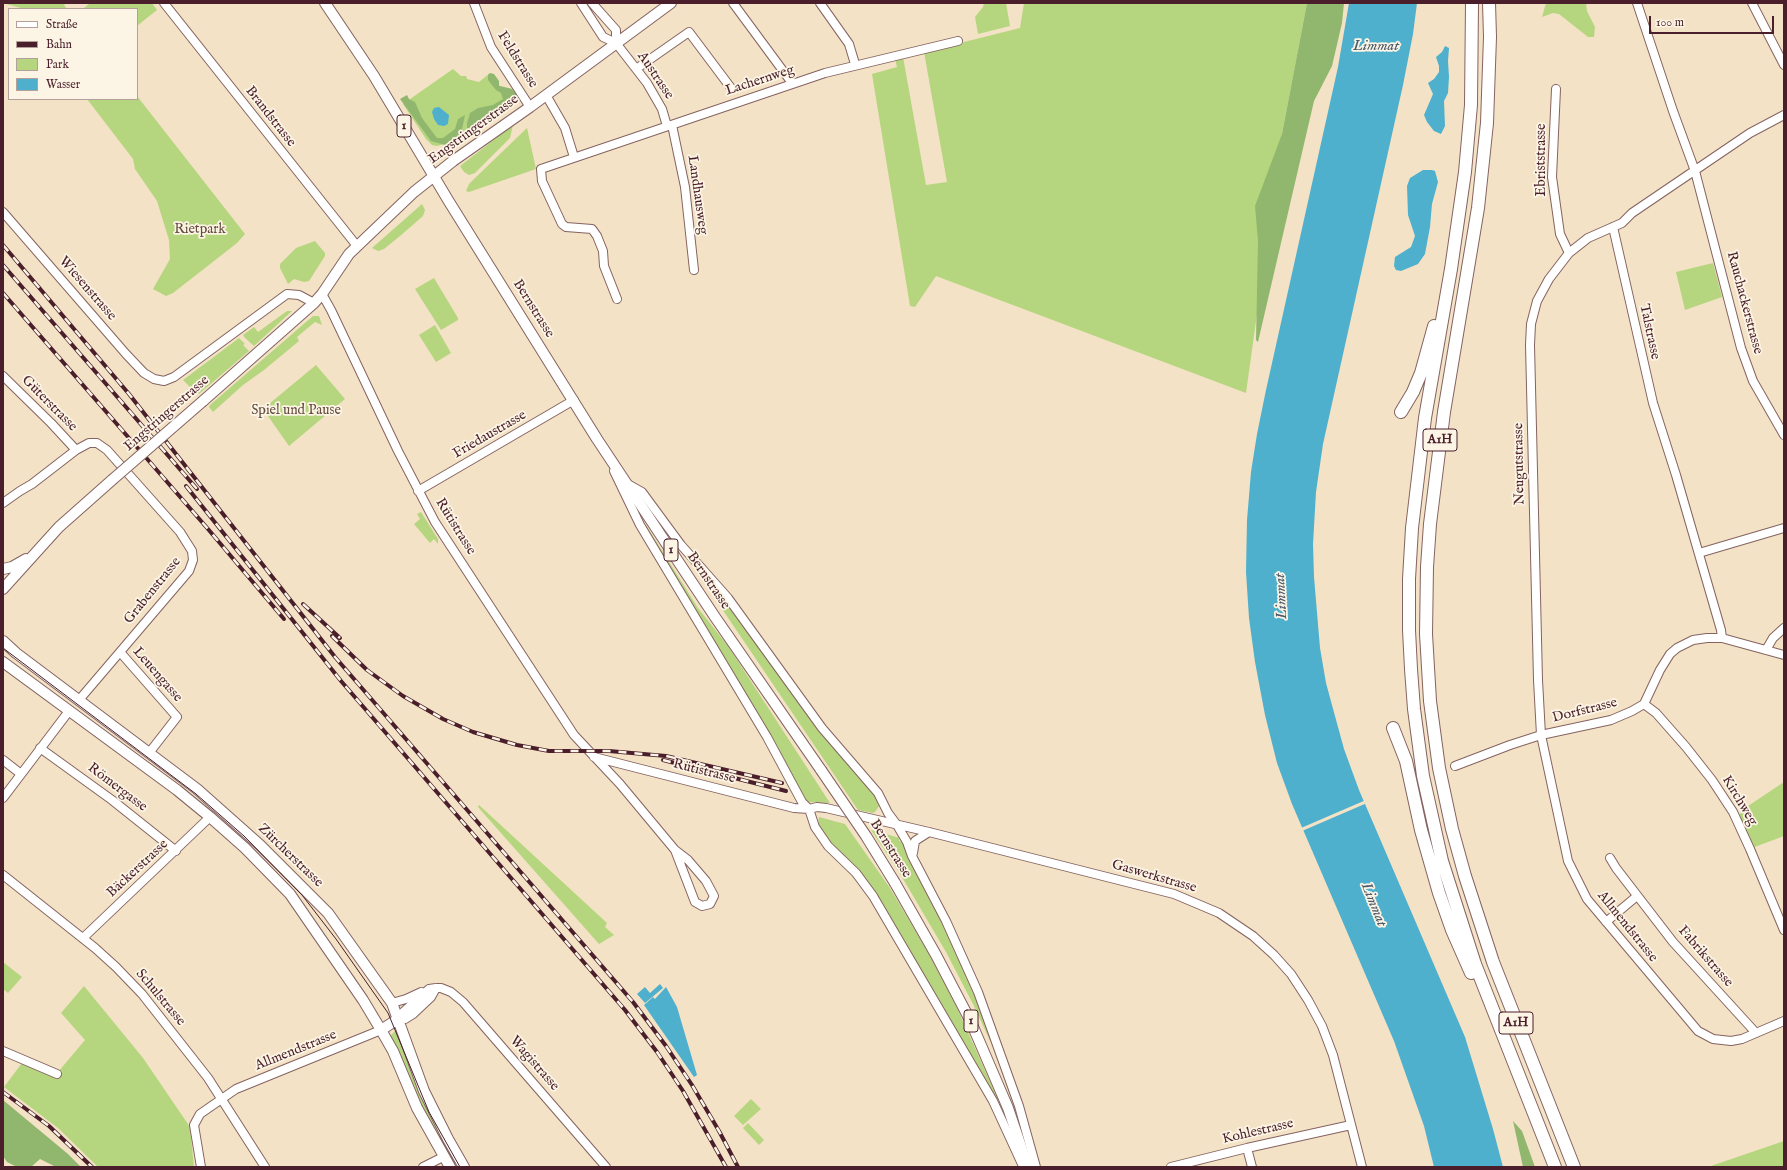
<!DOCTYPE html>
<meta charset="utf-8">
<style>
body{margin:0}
#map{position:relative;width:1787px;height:1170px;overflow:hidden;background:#f3e2c5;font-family:"IM FELL English",serif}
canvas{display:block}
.frame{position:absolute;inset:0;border:4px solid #4a1f2b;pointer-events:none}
.legend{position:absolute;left:8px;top:8px;width:130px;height:92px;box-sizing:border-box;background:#fcf5e5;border:1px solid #b59f9b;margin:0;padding:5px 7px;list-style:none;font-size:12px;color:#4a1f2b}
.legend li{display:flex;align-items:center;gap:8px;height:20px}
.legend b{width:20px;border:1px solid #b59f9b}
.scale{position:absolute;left:1649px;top:16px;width:125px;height:18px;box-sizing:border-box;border:2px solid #4a1f2b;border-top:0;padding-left:5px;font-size:12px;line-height:14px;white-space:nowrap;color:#4a1f2b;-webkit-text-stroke:3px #fcf5e5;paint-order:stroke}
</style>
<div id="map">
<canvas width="1787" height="1170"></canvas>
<div class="frame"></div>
<ul class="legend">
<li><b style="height:5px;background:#fff"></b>Straße</li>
<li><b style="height:5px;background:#4a1f2b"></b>Bahn</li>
<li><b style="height:11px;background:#b5d67e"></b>Park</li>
<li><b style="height:11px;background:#4eb0cd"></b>Wasser</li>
</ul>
<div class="scale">100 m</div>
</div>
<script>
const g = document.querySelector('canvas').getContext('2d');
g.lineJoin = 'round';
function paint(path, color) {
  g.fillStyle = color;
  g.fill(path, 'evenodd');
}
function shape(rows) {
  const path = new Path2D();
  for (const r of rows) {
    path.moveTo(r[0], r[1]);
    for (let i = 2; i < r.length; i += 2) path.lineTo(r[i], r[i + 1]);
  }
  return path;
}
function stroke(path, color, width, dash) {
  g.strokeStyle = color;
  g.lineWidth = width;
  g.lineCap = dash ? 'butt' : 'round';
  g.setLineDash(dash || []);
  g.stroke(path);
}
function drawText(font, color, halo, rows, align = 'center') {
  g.font = font + ' "IM FELL English",serif';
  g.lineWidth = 3.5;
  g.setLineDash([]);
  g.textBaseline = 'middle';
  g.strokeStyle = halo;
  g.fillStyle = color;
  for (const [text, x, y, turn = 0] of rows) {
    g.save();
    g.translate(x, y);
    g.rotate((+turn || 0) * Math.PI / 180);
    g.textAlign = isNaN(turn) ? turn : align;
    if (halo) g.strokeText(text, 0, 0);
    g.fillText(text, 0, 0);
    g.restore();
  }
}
paint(shape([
 [3,3,66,3,64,5,67,9,24,9],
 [90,3,152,3,157,10,137,26,137,9,83,9],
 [984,3,1006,3,1010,26,978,34,975,17,983,7],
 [1024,3,1307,3,1282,134,1246,393,936,276,915,307,910,306,872,74,897,67,895,59,903,57,926,185,947,182,924,52,1020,28],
 [1546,3,1586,3,1587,11,1595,27,1594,37,1588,37,1559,14,1553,13,1542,17],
 [453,69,461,76,466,76,467,79,479,82,490,73,497,85,512,89,519,98,448,143,437,146,432,145,426,139,403,104],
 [137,96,245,234,237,243,173,293,166,296,153,289,170,259,169,240,157,201,135,169,133,159,87,99,137,99],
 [513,125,510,138,475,173,469,175,464,172,460,166],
 [527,128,536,169,469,192,466,191,469,184,475,178],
 [422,204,425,210,423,216,400,236,384,249,378,251,372,248],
 [315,241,325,253,325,256,309,281,304,282,294,279,288,284,280,268,280,264,296,248],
 [1713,263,1722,297,1685,310,1676,272],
 [434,278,458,318,458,320,441,330,415,289],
 [287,311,292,311,254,346,245,338,243,335,254,327,258,332],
 [313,316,319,316,322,325,315,322,297,337,299,341,264,370,243,385,213,412,209,407,210,405],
 [435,325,451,353,436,362,419,335],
 [239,338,245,344,243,345,249,351,199,394,192,386,190,387,183,380],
 [316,365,345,399,289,446,263,409],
 [421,512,438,539,438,544,434,539,430,543,414,524,420,519,417,514],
 [646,525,698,608,728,646,830,803,809,802,800,793,644,526],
 [694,565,725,600,811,719,877,798,879,806,875,812,873,813,858,810,693,566],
 [1784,782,1784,836,1752,848,1739,816,1742,810],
 [479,805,607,923,605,927,614,935,599,944,478,807],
 [819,817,845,824,890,888,929,954,957,1008,998,1099,997,1100,984,1080,985,1078,868,881,866,882,830,844,818,824],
 [871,830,900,838,901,839,899,839,899,841,903,842,915,863,970,980,1003,1069,974,1006,946,952,899,872],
 [3,962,22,977,8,993,3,989],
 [84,986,143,1058,190,1127,194,1167,98,1167,58,1128,4,1087,22,1063,56,1078,58,1072,85,1040,61,1013],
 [395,1031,398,1031,462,1167,453,1167,428,1124,390,1036],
 [751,1099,761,1109,743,1125,734,1116],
 [748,1123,764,1140,759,1145,743,1128],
 [1784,1141,1784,1167,1708,1167]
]), '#b5d67e');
paint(shape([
 [1307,3,1344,3,1342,23,1332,66,1314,101,1258,342,1256,340,1258,241,1255,206,1282,134],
 [490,73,494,74,499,81,499,86,512,89,519,98,467,130,467,123,470,113,478,108,493,105,503,99,501,93,496,90,488,80,488,75],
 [407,95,409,99,415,102,422,118,437,138,443,138,455,129,458,119,465,115,461,134,445,145,431,141,400,99],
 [3,1100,68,1154,81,1167,56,1167,40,1159,31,1167,17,1167,7,1162,3,1156],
 [1513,1121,1522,1131,1535,1167,1523,1167]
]), '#90b76d');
paint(shape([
 [1349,3,1417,3,1413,34,1403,85,1323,444,1316,492,1313,544,1314,577,1320,648,1326,683,1344,749,1359,790,1465,1037,1493,1129,1503,1167,1434,1167,1424,1126,1394,1041,1292,804,1277,763,1265,715,1255,662,1249,618,1246,572,1247,520,1251,472,1257,434,1266,390,1338,67],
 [1445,46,1449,48,1448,61,1449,77,1448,93,1444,101,1445,126,1441,134,1434,131,1427,122,1424,115,1433,94,1428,83,1434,79,1439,72,1439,66,1436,57,1442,52],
 [439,107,449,115,448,124,444,126,438,125,434,119,432,112,434,108],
 [1423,170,1432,170,1435,171,1438,182,1432,204,1430,227,1425,254,1418,264,1401,271,1396,270,1394,266,1395,257,1411,247,1415,236,1408,215,1407,186,1410,178],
 [660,984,663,988,645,1003,637,994,645,987,650,993],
 [666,987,677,1007,697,1075,694,1077,644,1005,653,997,655,999]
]), '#4eb0cd');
paint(shape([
 [1366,800,1367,803,1302,831,1301,828]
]), '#f3e2c5');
const minor = shape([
 [164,3,357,246],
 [474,3,491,47,530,107],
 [581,3,603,37,616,43,647,83,662,109,667,126],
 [592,3,616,30,616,43],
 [733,3,792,83],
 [820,3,849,44,855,64],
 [1637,3,1673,111,1695,171,1741,348,1753,381,1784,435],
 [1752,3,1784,65],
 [636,69,689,32,731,88],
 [1556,89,1552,177,1560,234,1569,253],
 [546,95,565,128,574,157],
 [1784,115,1750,133,1632,213,1622,223,1588,238,1569,253,1549,279,1537,301,1531,324,1530,345,1538,680,1541,735,1568,861,1587,899,1698,1031,1713,1039,1731,1041,1742,1039,1784,1021],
 [672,125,685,187,694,270],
 [3,212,126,354,144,373,154,379,164,381,174,377,287,294,299,295,314,303],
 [1613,227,1653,403,1676,475,1721,630,1722,638],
 [322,294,331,310,398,451,435,522,574,735,620,784,675,850],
 [617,299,604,266,603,251,597,236,592,229,566,227,562,224,542,181,541,169,825,73,958,41],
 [3,376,51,423,76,450],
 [614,471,640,525,767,737,802,802,809,809,815,827,828,846,856,873,873,896,993,1101,1022,1164],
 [626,483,642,492,681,545,728,598,822,728,878,793,888,813,897,825,907,842,912,856,946,921,978,992,1019,1106,1036,1167],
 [418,491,574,400],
 [3,503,20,491,32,484,76,450,89,443,97,443,107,450,180,532,192,551,193,560,189,571,79,700],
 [1699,553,1784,528],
 [1766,650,1773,638,1784,628],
 [120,652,177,717,149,753],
 [1644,704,1656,713,1686,747,1712,780,1733,812,1750,849,1784,930],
 [40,748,112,800,176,851],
 [594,757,794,808,809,809,817,807,826,808,929,832,1174,894,1219,913,1253,936,1274,955,1291,974,1308,1000,1322,1026,1333,1055,1362,1167],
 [3,760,21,774],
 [1455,766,1510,745,1541,735,1611,720,1632,711,1644,704,1660,670,1670,654,1677,648,1693,640,1707,638,1722,638,1784,655],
 [3,798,69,711],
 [675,850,688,860,706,881,714,896,710,904,702,906,695,902,675,850],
 [913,853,915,841,929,832],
 [1610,858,1616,868,1673,942,1756,1033],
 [3,875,95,948,116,967,142,994,208,1078,265,1167],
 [1606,922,1637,896],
 [83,938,210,817],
 [436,988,431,997,413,1014,405,1019,398,1019,401,1014,429,989,436,988,441,988,451,992,463,1002,606,1167],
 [392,1003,406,999,421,992],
 [3,1051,57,1074],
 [1247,1148,1252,1167],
 [201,1167,194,1125,200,1114,236,1089,381,1030],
 [423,1167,443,1157],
 [1171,1167,1247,1148,1351,1125]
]);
const major = shape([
 [325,3,374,76,448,200,597,439,715,617,821,770],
 [203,401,314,303,322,294,349,254,414,192,453,161,530,107,671,3],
 [3,569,12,567,26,559],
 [3,589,59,527,112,480],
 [3,641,16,653,197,789,260,845,328,913,392,1003,424,1091,448,1139,464,1167],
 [3,662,177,790,210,817,245,848,290,894,363,1000,381,1030,393,1051,417,1108,450,1167],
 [895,883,936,955,971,1022,1008,1108,1028,1167],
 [381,1030,398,1019]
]);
const highway = shape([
 [1472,3,1471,105,1465,172,1451,269,1425,418,1412,528,1409,579,1409,630,1411,669,1414,709,1423,776,1442,861,1475,964,1555,1167],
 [1489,3,1490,37,1487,123,1478,208,1444,412,1430,524,1427,567,1426,634,1430,701,1439,768,1452,829,1465,876,1493,962,1574,1167],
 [1401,412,1413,392,1421,373,1434,326],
 [1393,728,1406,761,1421,830,1439,893,1452,930,1471,973]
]);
stroke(minor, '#856361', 10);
stroke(major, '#856361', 12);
stroke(highway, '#856361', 14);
stroke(minor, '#fff', 8);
stroke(major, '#fff', 10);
stroke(highway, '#fff', 12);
stroke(shape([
 [3,648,196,794,244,836,302,895,336,939,388,1013,429,1112,460,1167]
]), '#4a1f2b', 1);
const rail = shape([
 [3,245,129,394,335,657,633,1002,666,1046,692,1085,719,1131,738,1167],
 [3,265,197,489],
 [3,293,208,529,284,619],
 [186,486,341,681,625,1010,657,1052,683,1091,726,1167],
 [303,604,340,638],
 [332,636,367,670,403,696,443,719,473,732,517,745,549,751,609,751,666,756,782,783],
 [663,760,786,791],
 [3,1092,49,1126,92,1167]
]);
stroke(rail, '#4a1f2b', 4);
stroke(rail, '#fcf5e5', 2.5, [8]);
const majorBridge = shape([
 [112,480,203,401],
 [821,770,866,836,895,883]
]);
stroke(majorBridge, '#856361', 12, []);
stroke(majorBridge, '#fff', 10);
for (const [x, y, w] of [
 [404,126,14],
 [1440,440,34],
 [671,550,14],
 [971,1021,14],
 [1516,1023,34]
]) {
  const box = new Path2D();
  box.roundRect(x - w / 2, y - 11, w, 22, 3);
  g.fillStyle = '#fcf5e5';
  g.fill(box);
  stroke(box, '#4a1f2b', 1);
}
drawText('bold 13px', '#4a1f2b', null, [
 ["1",404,126],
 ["A1H",1440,440],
 ["1",671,550],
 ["1",971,1021],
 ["A1H",1516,1023]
]);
drawText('14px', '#4a1f2b', '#fcf5e5', [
 ["Feldstrasse",517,60,58],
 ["Austrasse",655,76,56],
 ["Lachernweg",760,81,-18],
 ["Brandstrasse",270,117,52],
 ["Engstringerstrasse",474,130,-36],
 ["Ebriststrasse",1542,160,-90],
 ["Landhausweg",697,195,82],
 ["Wiesenstrasse",87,289,49],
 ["Rauchackerstrasse",1744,303,75],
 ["Bernstrasse",533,309,58],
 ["Talstrasse",1649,332,78],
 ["Güterstrasse",49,404,45],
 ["Engstringerstrasse",167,414,-41],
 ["Friedaustrasse",490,435,-30],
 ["Neugutstrasse",1520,464,-91],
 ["Rütistrasse",455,527,58],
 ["Bernstrasse",708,581,56],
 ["Grabenstrasse",153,591,-51],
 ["Leuengasse",157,675,49],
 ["Dorfstrasse",1585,711,-14],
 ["Rütistrasse",704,772,14],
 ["Römergasse",117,788,37],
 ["Kirchweg",1739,801,59],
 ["Bernstrasse",890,849,58],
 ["Zürcherstrasse",290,856,44],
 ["Bäckerstrasse",138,869,-43],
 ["Gaswerkstrasse",1154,877,16],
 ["Allmendstrasse",1627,927,51],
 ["Fabrikstrasse",1705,957,49],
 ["Schulstrasse",160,998,50],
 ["Allmendstrasse",296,1051,-22],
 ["Wagistrasse",534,1064,49],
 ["Kohlestrasse",1258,1132,-13]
]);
drawText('14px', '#654d40', '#fcf5e5', [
 ["Rietpark",200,230],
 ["Spiel und Pause",296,411]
]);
drawText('italic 15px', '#4c596c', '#fcf5e5', [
 ["Limmat",1376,47],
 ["Limmat",1282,596,-93],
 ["Limmat",1373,905,68]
]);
</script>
